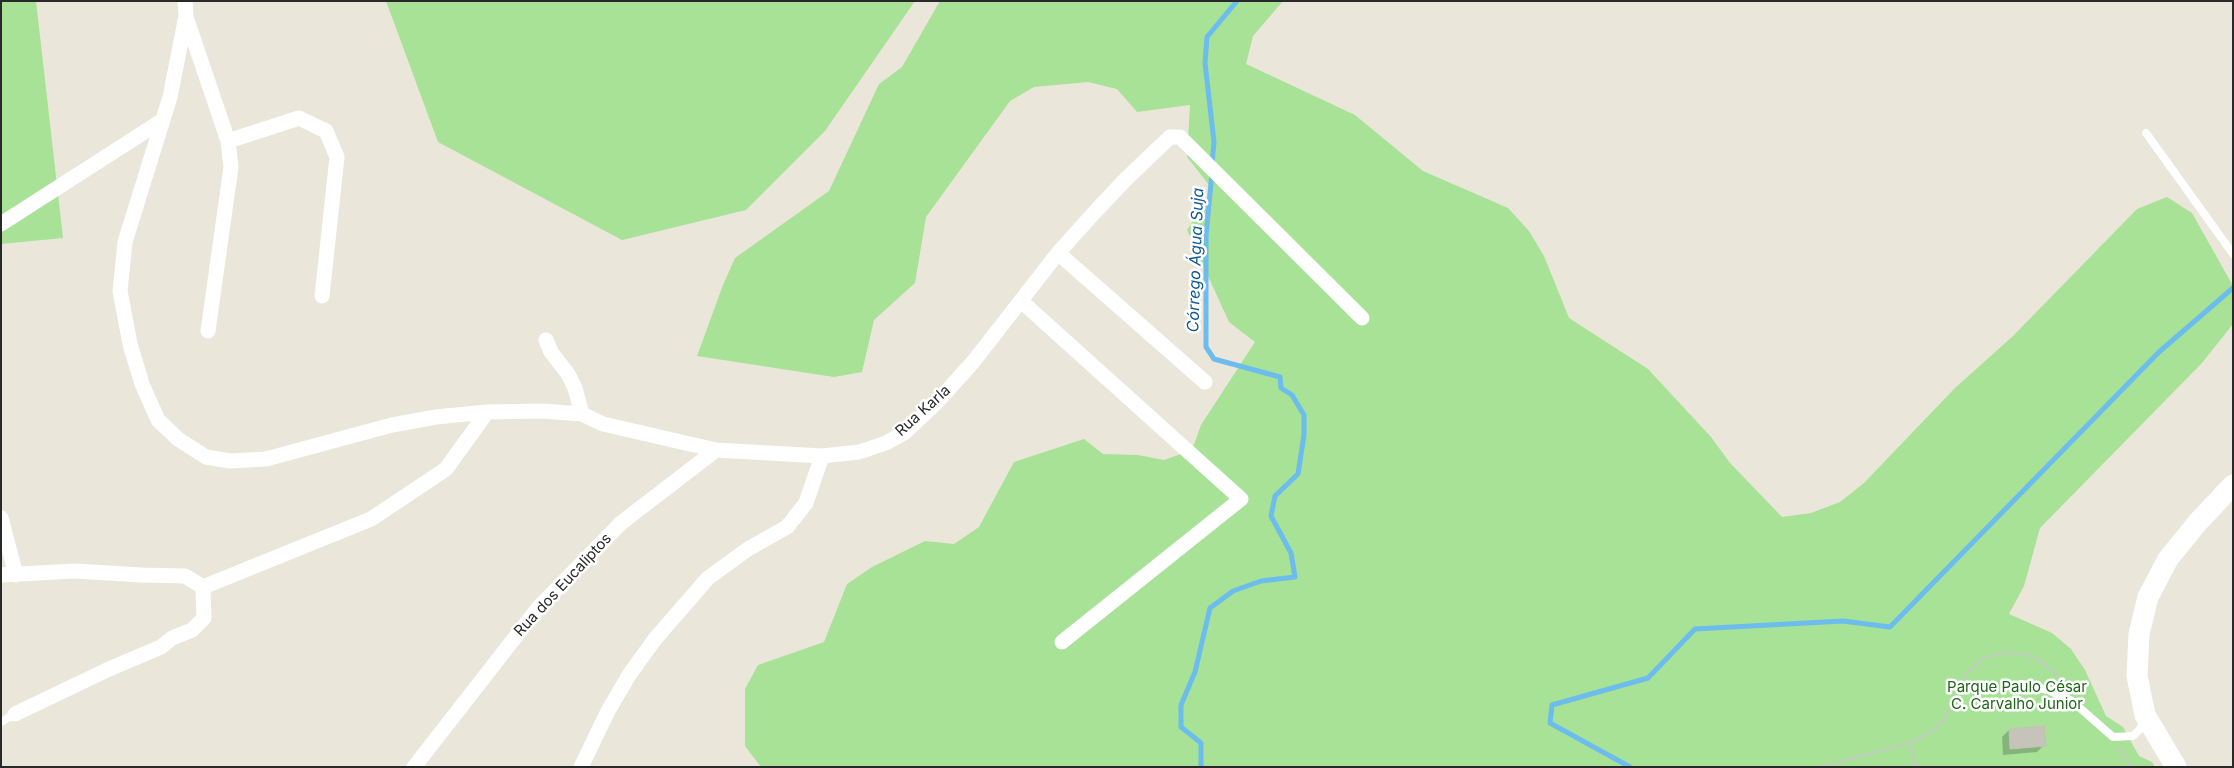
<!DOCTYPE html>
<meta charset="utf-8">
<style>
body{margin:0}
#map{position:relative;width:2234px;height:768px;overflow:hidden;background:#ebe6da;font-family:Inter,sans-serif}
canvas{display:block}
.frame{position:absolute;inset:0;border:2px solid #292929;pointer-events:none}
</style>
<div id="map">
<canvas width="2234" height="768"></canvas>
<div class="frame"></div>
</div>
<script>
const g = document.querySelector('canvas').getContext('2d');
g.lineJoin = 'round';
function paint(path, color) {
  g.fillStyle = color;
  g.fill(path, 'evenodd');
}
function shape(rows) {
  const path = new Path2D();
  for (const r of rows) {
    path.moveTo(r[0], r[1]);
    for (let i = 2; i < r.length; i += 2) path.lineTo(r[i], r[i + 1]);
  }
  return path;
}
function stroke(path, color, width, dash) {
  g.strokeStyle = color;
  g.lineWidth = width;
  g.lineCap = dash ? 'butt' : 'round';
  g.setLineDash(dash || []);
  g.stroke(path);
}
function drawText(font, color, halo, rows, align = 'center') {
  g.font = font + ' Inter,sans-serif';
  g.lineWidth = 5;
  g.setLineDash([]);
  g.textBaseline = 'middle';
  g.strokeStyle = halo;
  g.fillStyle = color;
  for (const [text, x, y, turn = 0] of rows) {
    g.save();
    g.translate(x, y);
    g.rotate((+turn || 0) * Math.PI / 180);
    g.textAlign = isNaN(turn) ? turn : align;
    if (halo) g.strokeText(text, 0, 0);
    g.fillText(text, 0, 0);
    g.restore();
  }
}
paint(shape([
 [1,1,36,1,63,238,1,244],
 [386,1,915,1,825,131,746,210,622,240,438,142],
 [940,1,1283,1,1253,36,1246,64,1355,115,1423,171,1508,208,1529,231,1544,256,1569,318,1648,369,1711,437,1730,463,1782,517,1811,513,1840,502,1864,483,1955,388,2013,336,2137,209,2167,197,2192,213,2233,286,2233,324,2202,363,2040,528,2024,586,2009,614,2052,633,2071,649,2085,670,2106,716,2123,727,2139,756,2152,762,2155,767,761,767,745,746,745,689,758,665,824,642,847,584,872,567,925,541,954,544,979,527,1014,462,1084,439,1103,454,1138,455,1164,460,1192,450,1201,425,1255,342,1229,322,1187,230,1213,190,1187,157,1190,105,1137,112,1117,89,1088,82,1034,87,1010,101,926,217,915,283,874,320,862,372,834,377,697,356,723,285,735,258,829,191,879,84,902,67]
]), '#a7e296');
paint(shape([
 [2009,730,2044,745,2037,752,2003,755,2002,737]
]), '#0003');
stroke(shape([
 [1212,165,1214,142,1205,63,1207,37,1237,1],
 [1201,767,1201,743,1181,727,1181,705,1195,672,1210,608,1233,591,1261,581,1295,577,1291,553,1271,516,1275,496,1298,474,1304,435,1304,415,1292,395,1281,388,1280,377,1214,359,1206,347,1206,235,1212,173],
 [1630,767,1550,723,1552,705,1648,678,1695,629,1843,621,1890,627,2159,352,2233,288]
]), '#6cbcee', 5);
const building = shape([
 [2044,726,2046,746,2010,749,2009,729,2044,726]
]);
paint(building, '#c6c3ba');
stroke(building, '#c6c2b4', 1);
stroke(shape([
 [1910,743,1916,767],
 [2119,749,2132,767],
 [1820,767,1910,743,1934,730,1945,718,1967,674,1983,658,2011,652,2033,656,2055,673,2060,681]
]), '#c7c7c7', 3, [4, 2.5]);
stroke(shape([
 [2146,133,2233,254],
 [2021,684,2048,690,2072,701,2113,737,2133,736,2140,729,2144,719],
 [1,722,15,714]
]), '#fff', 8);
stroke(shape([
 [185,1,186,16,170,97,125,242,120,291,130,344,142,384,158,420,178,439,206,457,230,461,266,459,392,425,436,417,487,412,542,411,582,414,603,424,716,450,822,456,859,452,886,443,904,433,937,402,973,362,1058,253,1093,214,1125,180,1170,137,1180,137,1362,318],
 [186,17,228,141,231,167,208,331],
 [228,141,299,118,326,131,337,157,322,296],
 [1,224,163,120],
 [1058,253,1205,382],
 [1021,301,1241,499,1062,642],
 [546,340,551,352,568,374,575,388,582,414],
 [1,518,16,575],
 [1,575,75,571,141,575,185,576,203,587,204,618,192,630,172,638,161,647,109,669,15,714],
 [203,587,371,519,446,469,487,412],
 [414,767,538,608,621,523,716,450],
 [581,767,608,711,629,675,655,639,708,578,748,549,787,527,806,503,822,456]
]), '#fff', 15);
stroke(shape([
 [2176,767,2145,715,2137,676,2139,634,2148,597,2168,559,2198,522,2233,485]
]), '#fff', 21);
drawText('15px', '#292929', '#fff', [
 ["Rua Karla",923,411,-42],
 ["Rua dos Eucaliptos",563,585,-47]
]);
drawText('15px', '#206519', '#fff', [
 ["Parque Paulo César",2017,687],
 ["C. Carvalho Junior",2017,704]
]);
drawText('italic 16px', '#0d5798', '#fff', [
 ["Córrego Água Suja",1196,260,-88]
]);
</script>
